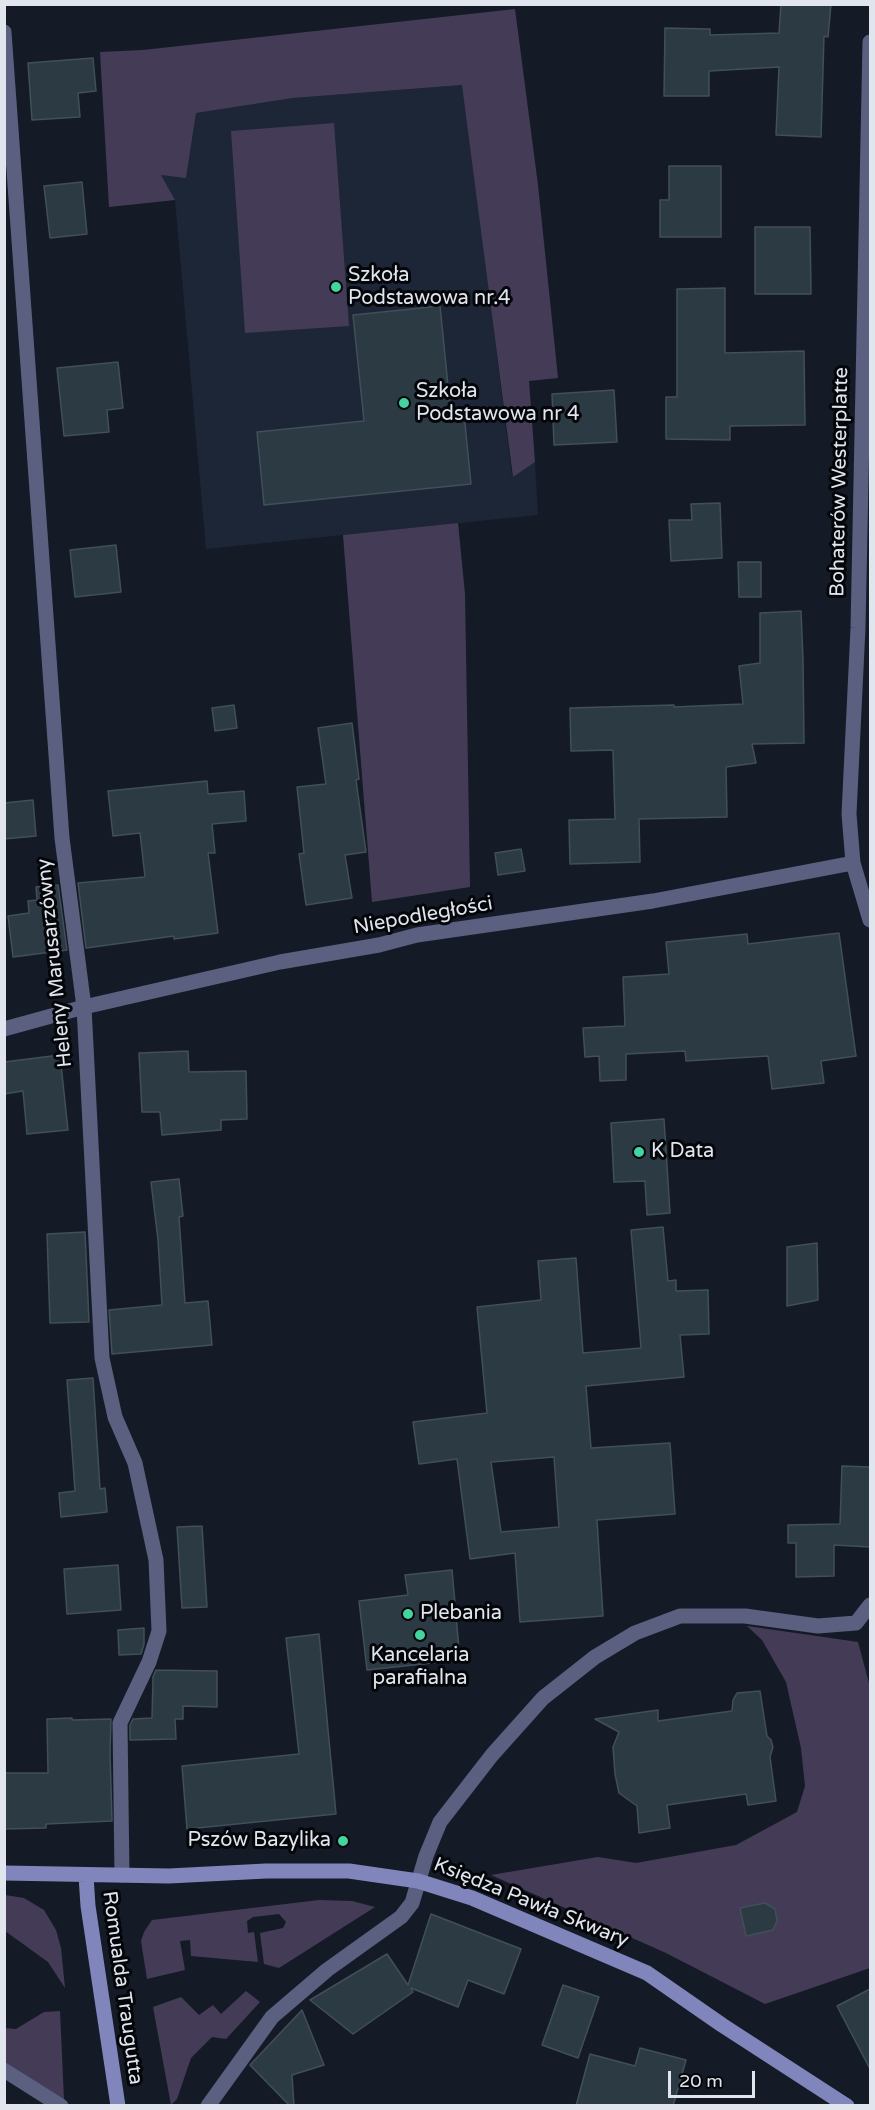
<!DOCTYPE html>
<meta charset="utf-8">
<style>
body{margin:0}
#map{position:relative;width:875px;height:2110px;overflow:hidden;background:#141b27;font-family:"Varela Round",sans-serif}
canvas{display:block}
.frame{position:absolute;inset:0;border:6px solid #e1e6ee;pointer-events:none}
.scale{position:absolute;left:668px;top:2071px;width:87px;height:27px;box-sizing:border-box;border:3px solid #e1e6ee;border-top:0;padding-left:8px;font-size:18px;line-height:21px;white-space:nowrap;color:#e1e6ee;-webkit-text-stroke:4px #04060a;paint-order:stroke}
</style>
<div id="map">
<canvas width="875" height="2110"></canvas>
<div class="frame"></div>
<div class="scale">20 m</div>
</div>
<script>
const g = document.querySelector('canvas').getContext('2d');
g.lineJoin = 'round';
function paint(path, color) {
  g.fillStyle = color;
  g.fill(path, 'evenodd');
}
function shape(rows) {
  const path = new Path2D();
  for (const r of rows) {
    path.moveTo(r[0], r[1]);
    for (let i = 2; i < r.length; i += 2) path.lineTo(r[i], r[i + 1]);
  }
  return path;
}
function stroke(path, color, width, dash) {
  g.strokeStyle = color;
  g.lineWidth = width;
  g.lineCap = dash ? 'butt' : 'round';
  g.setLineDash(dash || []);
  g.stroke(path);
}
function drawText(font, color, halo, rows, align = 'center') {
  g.font = font + ' "Varela Round",sans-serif';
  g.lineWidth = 6;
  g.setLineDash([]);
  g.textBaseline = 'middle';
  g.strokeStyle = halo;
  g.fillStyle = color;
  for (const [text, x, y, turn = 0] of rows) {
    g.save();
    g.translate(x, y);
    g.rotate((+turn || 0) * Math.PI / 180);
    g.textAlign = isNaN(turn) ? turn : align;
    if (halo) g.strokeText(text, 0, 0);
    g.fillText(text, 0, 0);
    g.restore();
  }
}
paint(shape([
 [463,85,512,476,535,462,538,515,206,549,175,200,161,175,186,177,196,113,293,98]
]), '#1c2637');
paint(shape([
 [515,9,538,185,558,378,529,381,535,462,513,477,462,85,293,98,196,113,186,178,161,175,175,200,109,207,100,52,143,50],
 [334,123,349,326,245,333,231,131],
 [458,523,465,594,470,887,372,902,343,535],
 [747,1626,858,1642,870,1687,870,1968,765,2004,666,1953,491,1875,598,1857,636,1863,736,1845,797,1812,805,1786,801,1748,786,1682,762,1640],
 [5,1895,24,1898,44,1910,56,1930,61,1948,65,1988,48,1962,5,1931],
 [319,1900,352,1901,375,1907,279,1968,264,1964,260,1933,283,1928,286,1922,279,1914,253,1917,247,1921,248,1933,254,1932,258,1962,191,1956,190,1940,180,1941,185,1970,147,1979,141,1941,144,1932,152,1920],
 [246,1991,260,2002,226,2039,212,2037,191,2058,177,2099,171,2105,153,2007,181,1997,199,2015,213,2005,221,2014],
 [60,2011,64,2100,5,2062,4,2028,16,2029,44,2012]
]), '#443c57');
const building = shape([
 [781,4,831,4,828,37,824,36,821,137,776,135,779,67,709,71,709,96,664,96,665,28,710,29,710,35,779,33,781,4],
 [93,58,96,91,78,93,80,117,32,120,28,63,93,58],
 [669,166,721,166,721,237,660,237,660,200,669,200,669,166],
 [82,182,87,234,50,238,44,186,82,182],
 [755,227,810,227,811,294,755,294,755,227],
 [725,288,725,353,804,351,805,425,730,426,730,440,666,439,666,397,677,397,677,289,725,288],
 [440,306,451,415,464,414,471,484,264,505,257,432,364,421,353,315,440,306],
 [118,362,123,408,107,410,109,432,64,436,57,368,118,362],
 [614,390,617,442,554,445,552,394,614,390],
 [720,503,722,558,671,561,669,520,692,520,691,504,720,503],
 [116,545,121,592,75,597,70,550,116,545],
 [738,562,761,562,761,597,739,597,738,562],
 [801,611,803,659,804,743,752,744,756,763,726,767,727,817,639,819,640,862,570,864,569,820,615,819,613,750,571,751,570,708,674,705,674,707,743,704,739,666,760,663,760,613,801,611],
 [234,705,237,728,215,731,212,708,234,705],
 [352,723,359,779,356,780,366,852,345,855,352,898,306,905,299,854,304,853,297,787,326,784,318,728,352,723],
 [207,781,208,794,244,791,246,821,212,824,215,853,208,853,218,933,174,939,174,936,86,948,78,883,145,877,140,833,113,836,108,791,207,781],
 [33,800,36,836,4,839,4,803,33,800],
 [521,849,525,871,498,875,495,853,521,849],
 [58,885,67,950,13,957,8,916,29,913,28,901,37,900,36,887,58,885],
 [839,933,856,1056,821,1061,824,1083,772,1089,768,1056,686,1061,685,1051,626,1054,626,1080,600,1081,599,1056,585,1057,583,1028,625,1026,623,977,669,974,666,942,747,934,748,944,839,933],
 [188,1051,189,1072,246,1071,247,1119,221,1120,221,1130,162,1135,160,1112,142,1112,139,1053,188,1051],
 [60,1055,68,1130,27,1134,23,1091,4,1094,4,1062,60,1055],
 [664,1119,670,1213,647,1215,645,1181,614,1182,611,1123,664,1119],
 [179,1179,183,1216,179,1217,185,1303,208,1301,212,1345,112,1354,109,1310,162,1305,158,1240,151,1182,179,1179],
 [663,1227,668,1281,676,1280,676,1291,708,1290,709,1334,680,1335,684,1377,586,1386,591,1448,670,1443,675,1514,597,1520,603,1616,520,1622,515,1553,470,1559,457,1459,419,1464,413,1422,487,1413,477,1307,541,1300,538,1261,576,1258,583,1353,641,1348,631,1230,663,1227],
 [554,1457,559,1527,501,1532,491,1462,554,1457],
 [85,1232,89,1322,50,1323,47,1234,85,1232],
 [817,1243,818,1300,787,1306,787,1247,817,1243],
 [93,1378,100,1489,105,1488,107,1512,61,1517,59,1493,75,1491,67,1380,93,1378],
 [842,1466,870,1467,870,1547,834,1545,834,1576,796,1577,796,1543,788,1543,788,1525,840,1524,842,1466],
 [202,1526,207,1607,182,1608,177,1527,202,1526],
 [118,1565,121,1610,67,1614,64,1569,118,1565],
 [452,1570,460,1660,367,1670,359,1601,408,1595,405,1575,452,1570],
 [144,1628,144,1644,141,1654,119,1655,118,1630,144,1628],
 [319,1634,336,1814,187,1829,182,1766,299,1754,286,1638,319,1634],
 [156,1670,217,1671,217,1707,183,1706,183,1719,175,1719,176,1739,130,1740,130,1725,133,1719,152,1718,153,1677,156,1670],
 [760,1691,767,1736,771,1740,773,1747,770,1757,776,1801,748,1805,746,1794,667,1805,670,1828,639,1833,637,1806,619,1793,615,1774,613,1747,619,1732,595,1719,658,1710,658,1721,732,1711,733,1700,737,1693,760,1691],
 [72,1718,72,1720,111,1719,110,1753,112,1821,46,1824,46,1828,4,1829,4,1773,48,1773,47,1719,72,1718],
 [765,1903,775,1909,777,1921,773,1930,746,1936,740,1908,765,1903],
 [431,1914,521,1949,504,1994,468,1980,458,2007,411,1988,413,1992,353,2034,310,2000,387,1954,408,1985,431,1914],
 [563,1985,599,1997,578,2058,542,2045,563,1985],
 [870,1989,870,2069,837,2006,870,1989],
 [302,2010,324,2065,292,2075,294,2106,290,2106,250,2065,302,2010],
 [640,2048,686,2060,673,2106,576,2106,590,2054,635,2066,640,2048]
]);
paint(building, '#2c3a44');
stroke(building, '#414f59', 1.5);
stroke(shape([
 [4,32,62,838,84,1007,102,1358,115,1417,135,1463,156,1560,159,1631,149,1662,120,1723,122,1875],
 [870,42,858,628,849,814,853,863,870,920],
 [4,1029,84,1007,280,962,379,945,417,935,653,901,853,863],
 [4,2070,61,2106],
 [208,2106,272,2017,327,1970,401,1917,412,1903,426,1856,440,1822,492,1755,543,1698,595,1657,635,1633,680,1616,745,1616,818,1626,856,1623,870,1605]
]), '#5b5f80', 15);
stroke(shape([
 [4,1873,169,1876,266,1871,349,1871,418,1881,472,1898,647,1973,722,2025,847,2106],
 [86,1876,88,1906,118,2106]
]), '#8086bb', 15);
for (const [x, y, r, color] of [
 [336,287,6,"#43d4a0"],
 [404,403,6,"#43d4a0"],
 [639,1152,6,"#43d4a0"],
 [408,1614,6,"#43d4a0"],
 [420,1635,6,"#43d4a0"],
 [343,1841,6,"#43d4a0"]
]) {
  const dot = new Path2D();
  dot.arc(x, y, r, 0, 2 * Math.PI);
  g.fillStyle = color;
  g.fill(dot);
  stroke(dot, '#04060a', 2);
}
drawText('20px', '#e1e6ee', '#04060a', [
 ["Szkoła",348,276],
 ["Podstawowa nr.4",348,299],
 ["Szkoła",416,392],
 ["Podstawowa nr 4",416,415],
 ["K Data",651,1152],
 ["Plebania",420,1614],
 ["Kancelaria",420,1656,"center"],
 ["parafialna",420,1679,"center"],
 ["Pszów Bazylika",331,1841,"right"]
], 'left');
drawText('20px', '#e1e6ee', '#04060a', [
 ["Bohaterów Westerplatte",840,482,-89],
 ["Niepodległości",423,916,-10],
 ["Heleny Marusarzówny",55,963,-96],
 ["Księdza Pawła Skwary",531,1903,22],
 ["Romualda Traugutta",122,1988,82]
]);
</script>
